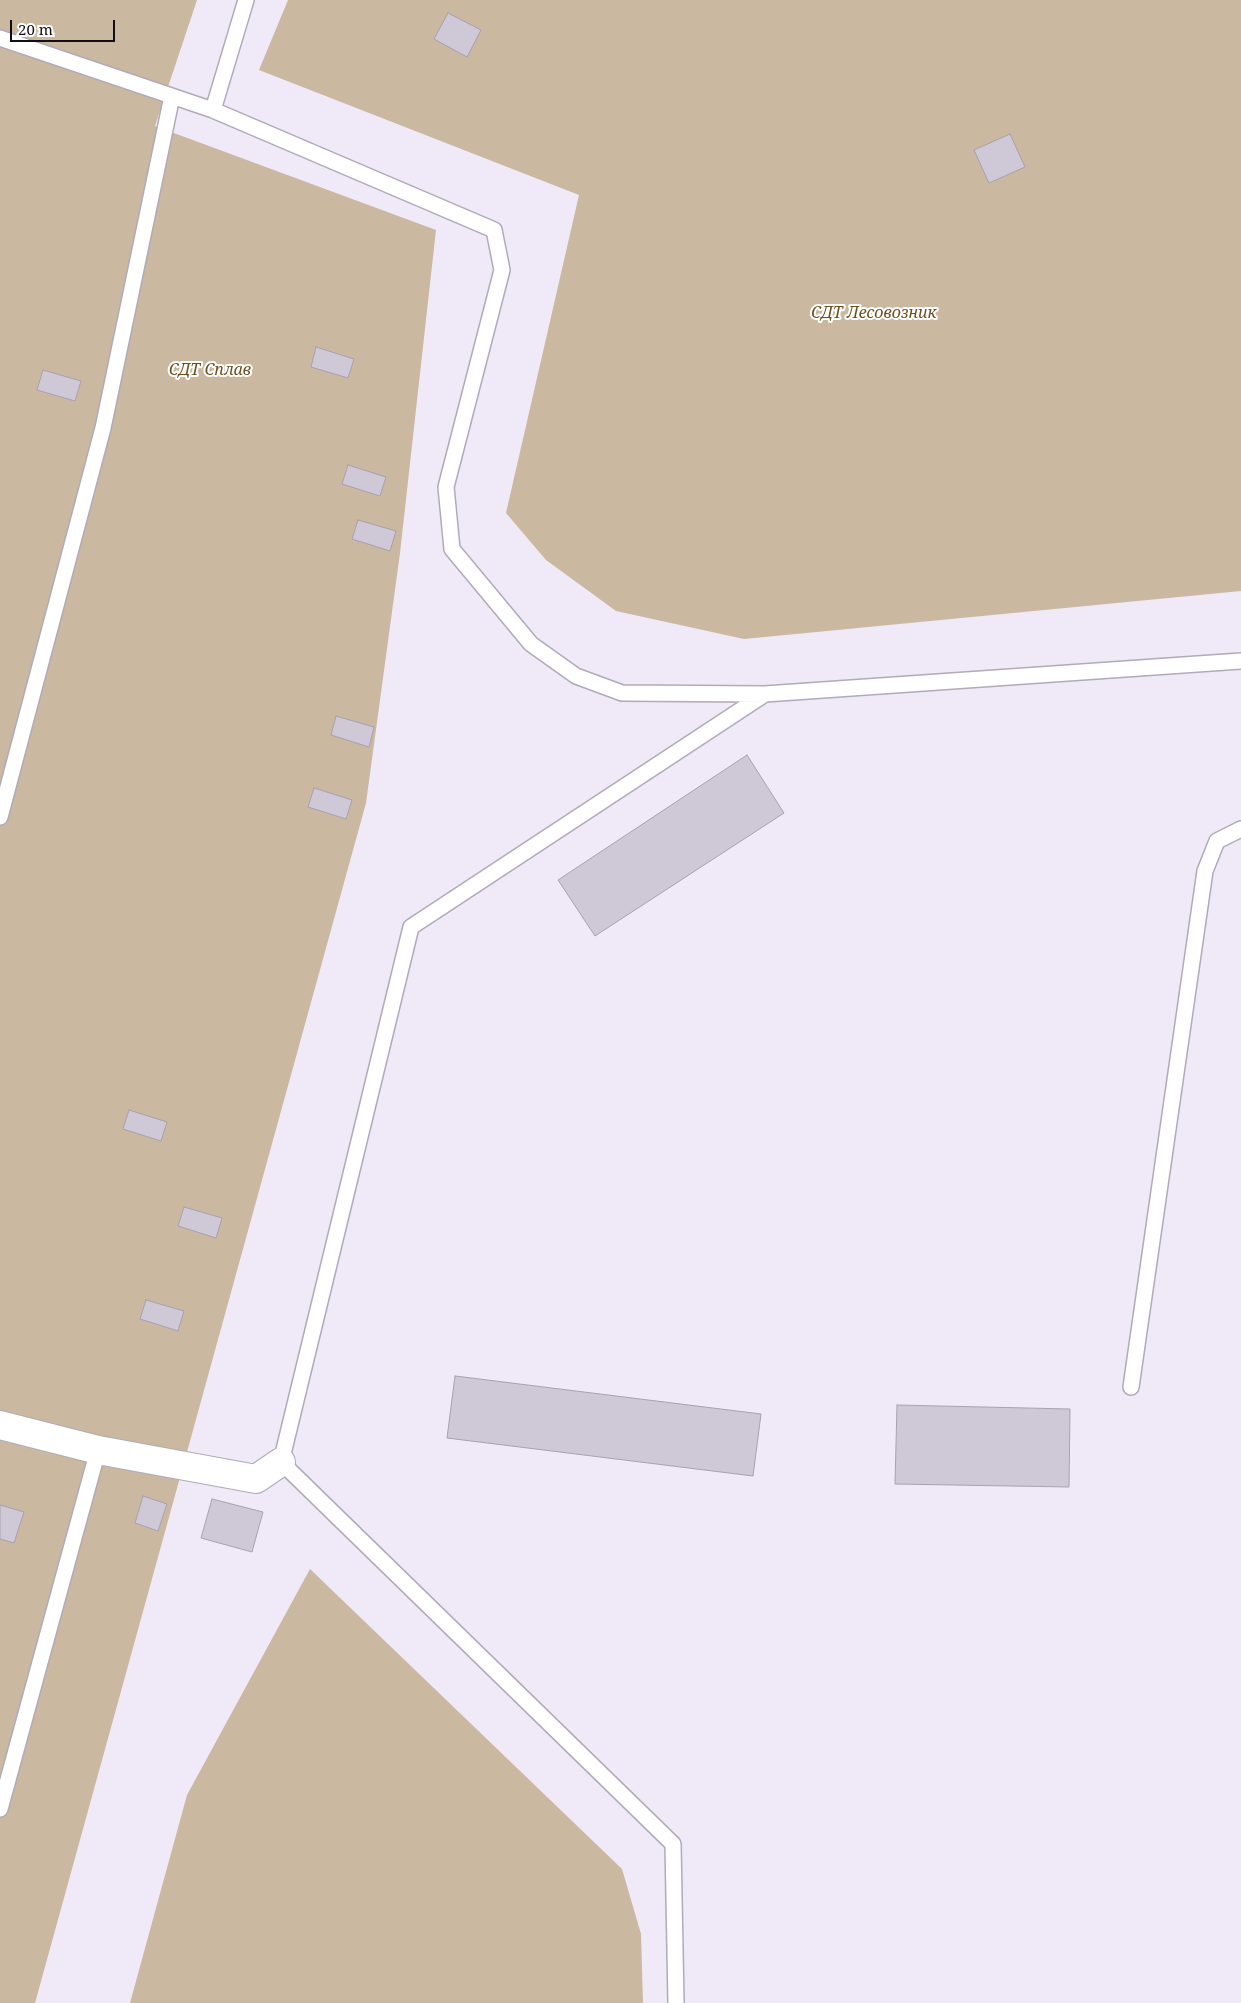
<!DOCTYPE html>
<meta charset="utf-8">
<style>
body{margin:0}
#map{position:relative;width:1241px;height:2003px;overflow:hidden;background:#f0e9f7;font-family:"Noto Serif",serif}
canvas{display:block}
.scale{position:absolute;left:10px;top:20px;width:105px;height:22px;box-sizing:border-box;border:2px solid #110f13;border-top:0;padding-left:6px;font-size:15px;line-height:18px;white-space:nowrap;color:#110f13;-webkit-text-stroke:4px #fff;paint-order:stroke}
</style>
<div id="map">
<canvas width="1241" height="2003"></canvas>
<div class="scale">20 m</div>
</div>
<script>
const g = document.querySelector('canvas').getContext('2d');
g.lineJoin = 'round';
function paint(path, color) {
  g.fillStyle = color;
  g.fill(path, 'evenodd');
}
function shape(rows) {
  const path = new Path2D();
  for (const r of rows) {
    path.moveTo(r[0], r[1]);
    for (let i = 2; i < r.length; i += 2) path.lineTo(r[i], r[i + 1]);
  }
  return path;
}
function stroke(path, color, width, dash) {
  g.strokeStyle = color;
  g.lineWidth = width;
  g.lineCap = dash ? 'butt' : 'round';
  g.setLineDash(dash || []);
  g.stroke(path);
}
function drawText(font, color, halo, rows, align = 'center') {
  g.font = font + ' "Noto Serif",serif';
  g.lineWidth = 4;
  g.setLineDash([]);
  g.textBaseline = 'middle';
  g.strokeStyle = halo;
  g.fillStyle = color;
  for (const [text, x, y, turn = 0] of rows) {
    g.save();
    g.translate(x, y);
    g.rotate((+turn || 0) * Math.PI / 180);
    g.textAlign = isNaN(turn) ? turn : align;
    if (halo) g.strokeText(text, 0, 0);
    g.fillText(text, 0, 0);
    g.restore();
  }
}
paint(shape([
 [0,0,197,0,155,126,436,230,400,553,366,803,35,2003,0,2003],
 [288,0,1241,0,1241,591,744,639,616,611,546,560,506,513,579,195,259,70],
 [310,1569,622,1869,641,1934,643,2003,130,2003,187,1795]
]), '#cab8a0');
const building = shape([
 [448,13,481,30,467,57,434,39,448,13],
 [1010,134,1025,167,989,183,974,150,1010,134],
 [316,347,354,359,348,378,311,367,316,347],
 [43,370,81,381,75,401,37,390,43,370],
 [348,465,386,477,380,496,342,484,348,465],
 [358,520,396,531,390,551,352,539,358,520],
 [336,716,374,727,369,747,331,735,336,716],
 [747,755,784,813,595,936,558,880,747,755],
 [314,788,352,800,346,819,308,807,314,788],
 [129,1110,167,1122,161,1141,123,1129,129,1110],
 [184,1207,222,1218,216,1238,178,1226,184,1207],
 [146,1300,184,1311,178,1331,140,1319,146,1300],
 [455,1376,761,1414,753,1476,447,1438,455,1376],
 [897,1405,1070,1409,1069,1487,895,1484,897,1405],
 [143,1496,167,1504,158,1531,135,1523,143,1496],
 [212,1499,263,1512,252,1552,201,1538,212,1499],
 [0,1505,24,1512,14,1543,0,1539,0,1505]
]);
paint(building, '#cfc8d6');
stroke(building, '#a8a1af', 1);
const lane = shape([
 [246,0,213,110,494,230,502,270,446,487,452,549,531,644,576,676,622,693,765,694],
 [0,38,213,110],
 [0,817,103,428,172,96],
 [1131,1387,1205,871,1217,841,1241,829],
 [0,1809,98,1450],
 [676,2003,673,1844,281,1462,411,927,765,694,1241,661]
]);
const street = shape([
 [0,1425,98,1450,256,1479,281,1462]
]);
stroke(lane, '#b1aab8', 18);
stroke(street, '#b1aab8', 30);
stroke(lane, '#fff', 15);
stroke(street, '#fff', 28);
drawText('italic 16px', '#6f4e1d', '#fff', [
 ["СДТ Лесовозник",874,313],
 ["СДТ Сплав",210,370]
]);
</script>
